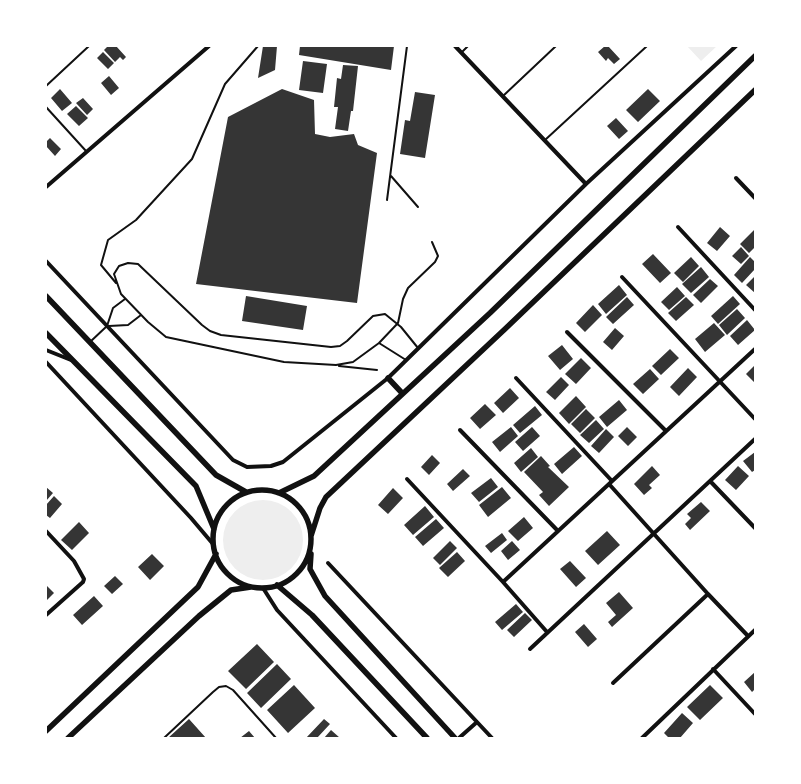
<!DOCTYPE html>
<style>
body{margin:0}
#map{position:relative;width:801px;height:784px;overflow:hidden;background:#fff;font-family:Lora,serif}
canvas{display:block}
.frame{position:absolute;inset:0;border:47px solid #fff;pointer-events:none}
</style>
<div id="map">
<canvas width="801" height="784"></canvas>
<div class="frame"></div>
</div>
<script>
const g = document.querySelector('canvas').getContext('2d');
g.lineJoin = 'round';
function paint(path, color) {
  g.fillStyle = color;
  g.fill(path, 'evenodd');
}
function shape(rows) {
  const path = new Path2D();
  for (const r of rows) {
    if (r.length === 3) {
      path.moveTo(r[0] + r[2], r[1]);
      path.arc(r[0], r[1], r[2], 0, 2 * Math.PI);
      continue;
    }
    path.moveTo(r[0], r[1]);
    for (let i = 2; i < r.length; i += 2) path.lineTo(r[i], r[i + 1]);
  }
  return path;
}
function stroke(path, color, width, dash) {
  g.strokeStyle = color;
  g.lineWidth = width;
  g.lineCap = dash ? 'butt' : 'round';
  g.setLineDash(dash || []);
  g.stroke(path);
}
paint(shape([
 [687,46,717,46,701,61],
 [263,540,40]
]), '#eee');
paint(shape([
 [108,46,116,46,126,57,123,60,120,57,115,62,104,50],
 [263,46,277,46,275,70,258,78],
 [300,46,394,46,391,70,299,55],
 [605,46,608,46,620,59,614,64,608,58,606,61,598,52],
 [103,52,114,63,108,69,97,58],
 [303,61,327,64,323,93,299,90],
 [343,65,358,66,353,111,351,111,348,131,335,129,338,107,334,107,337,78,341,79],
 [109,76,119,88,111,95,101,83],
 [60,89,72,103,62,111,51,98],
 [282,89,314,100,315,134,330,137,354,134,358,145,377,153,357,303,196,284,228,117],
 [648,89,660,101,638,122,626,110],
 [415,92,435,95,425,158,400,154,405,120,410,121],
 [83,98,93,109,87,115,76,103],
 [76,106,88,118,79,126,67,114],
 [616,118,628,131,619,139,607,126],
 [50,138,61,149,55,156,46,146,46,142],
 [720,227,730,236,717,251,707,243],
 [755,229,755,247,749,253,740,244],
 [741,247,749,256,741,264,732,256],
 [653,254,671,273,660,283,642,264],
 [691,257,699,266,683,282,674,273],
 [750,257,755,262,755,269,742,283,734,275],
 [701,267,709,277,691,293,682,284],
 [755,276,755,293,746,285],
 [710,279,718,286,701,303,693,295],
 [619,285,627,295,606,314,598,304],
 [677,287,685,296,669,310,661,302],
 [246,296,307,306,303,330,242,321],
 [733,296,740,304,718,324,711,316],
 [627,297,634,305,613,324,606,317],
 [686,297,694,305,676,321,668,313],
 [593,305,602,315,585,332,576,323],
 [737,309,745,318,727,335,719,325],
 [747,320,755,330,738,345,730,336],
 [714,323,725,335,705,352,695,339],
 [615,328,624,336,612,350,603,342],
 [562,345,573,359,560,370,548,356],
 [670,349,679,358,661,375,652,366],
 [581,358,591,368,576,384,565,374],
 [754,366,755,367,755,383,746,374],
 [688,368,697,377,679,396,670,387],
 [650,369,659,379,643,394,633,384],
 [561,377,569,385,555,400,546,392],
 [510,388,519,398,503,413,494,403],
 [576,396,586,407,569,424,559,413],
 [619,400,627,410,607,427,599,417],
 [485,404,496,415,480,429,470,418],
 [535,406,542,415,520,433,513,425],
 [586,409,595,418,580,433,571,424],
 [596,420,604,429,589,443,580,435],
 [511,427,518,436,500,452,492,442],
 [532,427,540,436,523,451,515,442],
 [627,427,637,437,628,446,618,436],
 [606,429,614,437,599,453,591,446],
 [574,447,582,456,562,474,554,464],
 [531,448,538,457,521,472,514,463],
 [755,452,755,470,752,472,743,461],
 [432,455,440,463,429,475,421,467],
 [541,456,550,466,548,467,569,487,549,506,539,495,543,492,524,472],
 [652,466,660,475,649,485,652,488,644,495,634,484],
 [738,466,749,476,736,490,725,480],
 [463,469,470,476,453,491,447,484],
 [491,478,498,487,479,502,471,493],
 [46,487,53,493,46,501],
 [502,487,511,498,488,517,479,505],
 [393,488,403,498,388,514,378,505],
 [54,496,62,504,50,518,46,515,46,505],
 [701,502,710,511,690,530,685,524,691,518,687,514],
 [425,506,434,517,413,535,404,525],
 [524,517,533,528,518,541,508,531],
 [436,519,444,528,423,546,415,537],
 [79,522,89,533,72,550,61,540],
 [607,531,620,545,598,565,585,551],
 [502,533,507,540,491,553,485,546],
 [450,541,457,548,440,565,433,558],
 [512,541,520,550,508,560,501,551],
 [457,552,465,561,448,577,439,568],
 [152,554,164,566,150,580,138,567],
 [570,561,586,578,576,587,560,569],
 [115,576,123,584,112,594,104,586],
 [46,585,54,593,46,601],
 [619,592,633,608,612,627,608,622,616,615,606,603],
 [94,596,103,606,82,625,73,615],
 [516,604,523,612,502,630,495,622],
 [525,613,532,620,514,637,507,630],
 [584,624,597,639,588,647,575,632],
 [257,644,274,662,246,689,228,671],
 [277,664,291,679,261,708,247,693],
 [755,672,755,689,752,692,744,682],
 [294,685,315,708,288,733,267,710],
 [710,685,723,698,700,720,687,707],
 [682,713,693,723,680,738,669,738,664,733],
 [189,719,206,738,168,738],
 [324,719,330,724,317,738,306,738],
 [331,730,340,738,324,738],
 [249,731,255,738,240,738]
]), '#353535');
stroke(shape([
 [462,52,468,46],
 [46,86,89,46],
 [503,96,556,46],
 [46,107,86,151],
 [545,140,647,46],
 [391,176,418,207],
 [387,200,407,46],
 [116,283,101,265,108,240,136,220,192,159,225,84,258,46],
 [109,326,128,325,141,315],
 [90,342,107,326,113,308,125,299],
 [379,343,398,323,403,299,408,288,435,262,438,256,432,242],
 [406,360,379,343,353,362,336,365,284,362,166,337,148,322,121,294,114,274,119,266,128,263,138,264,202,325,210,331,221,335,331,347,340,346,347,341,373,316,385,314,401,327,418,348],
 [339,366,377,370],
 [164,738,213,692,219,687,226,686,233,690,276,738]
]), '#111', 2);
stroke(shape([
 [455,46,586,184],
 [736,178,755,198],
 [46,187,209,46],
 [678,227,755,310],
 [46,261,233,460,247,467,271,466,283,462,388,378,586,184,736,46],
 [622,277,755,419],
 [567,332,666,431],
 [46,350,71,360],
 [46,362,191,518,213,544],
 [516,378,612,481],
 [460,430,558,531],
 [407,479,503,582,547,632],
 [710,481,755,528],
 [609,484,708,594,748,636],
 [46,531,74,561,84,579,83,582,46,615],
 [328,563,492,738],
 [503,582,755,349],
 [263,588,277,610,396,738],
 [530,649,755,439],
 [713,669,755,714],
 [613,683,708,594],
 [459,738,477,722],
 [642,738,755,630]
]), '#111', 4);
stroke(shape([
 [46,296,216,475,246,492],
 [46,333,196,486,214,529],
 [388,378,402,393],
 [262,539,49],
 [279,493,314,476,490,313,755,56],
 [311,536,320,508,326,497,505,329,755,90],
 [311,554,310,569,325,596,455,738],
 [277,585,312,615,427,738],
 [46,731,198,587,216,554],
 [68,738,199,616,231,590,251,587]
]), '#111', 5.5);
</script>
